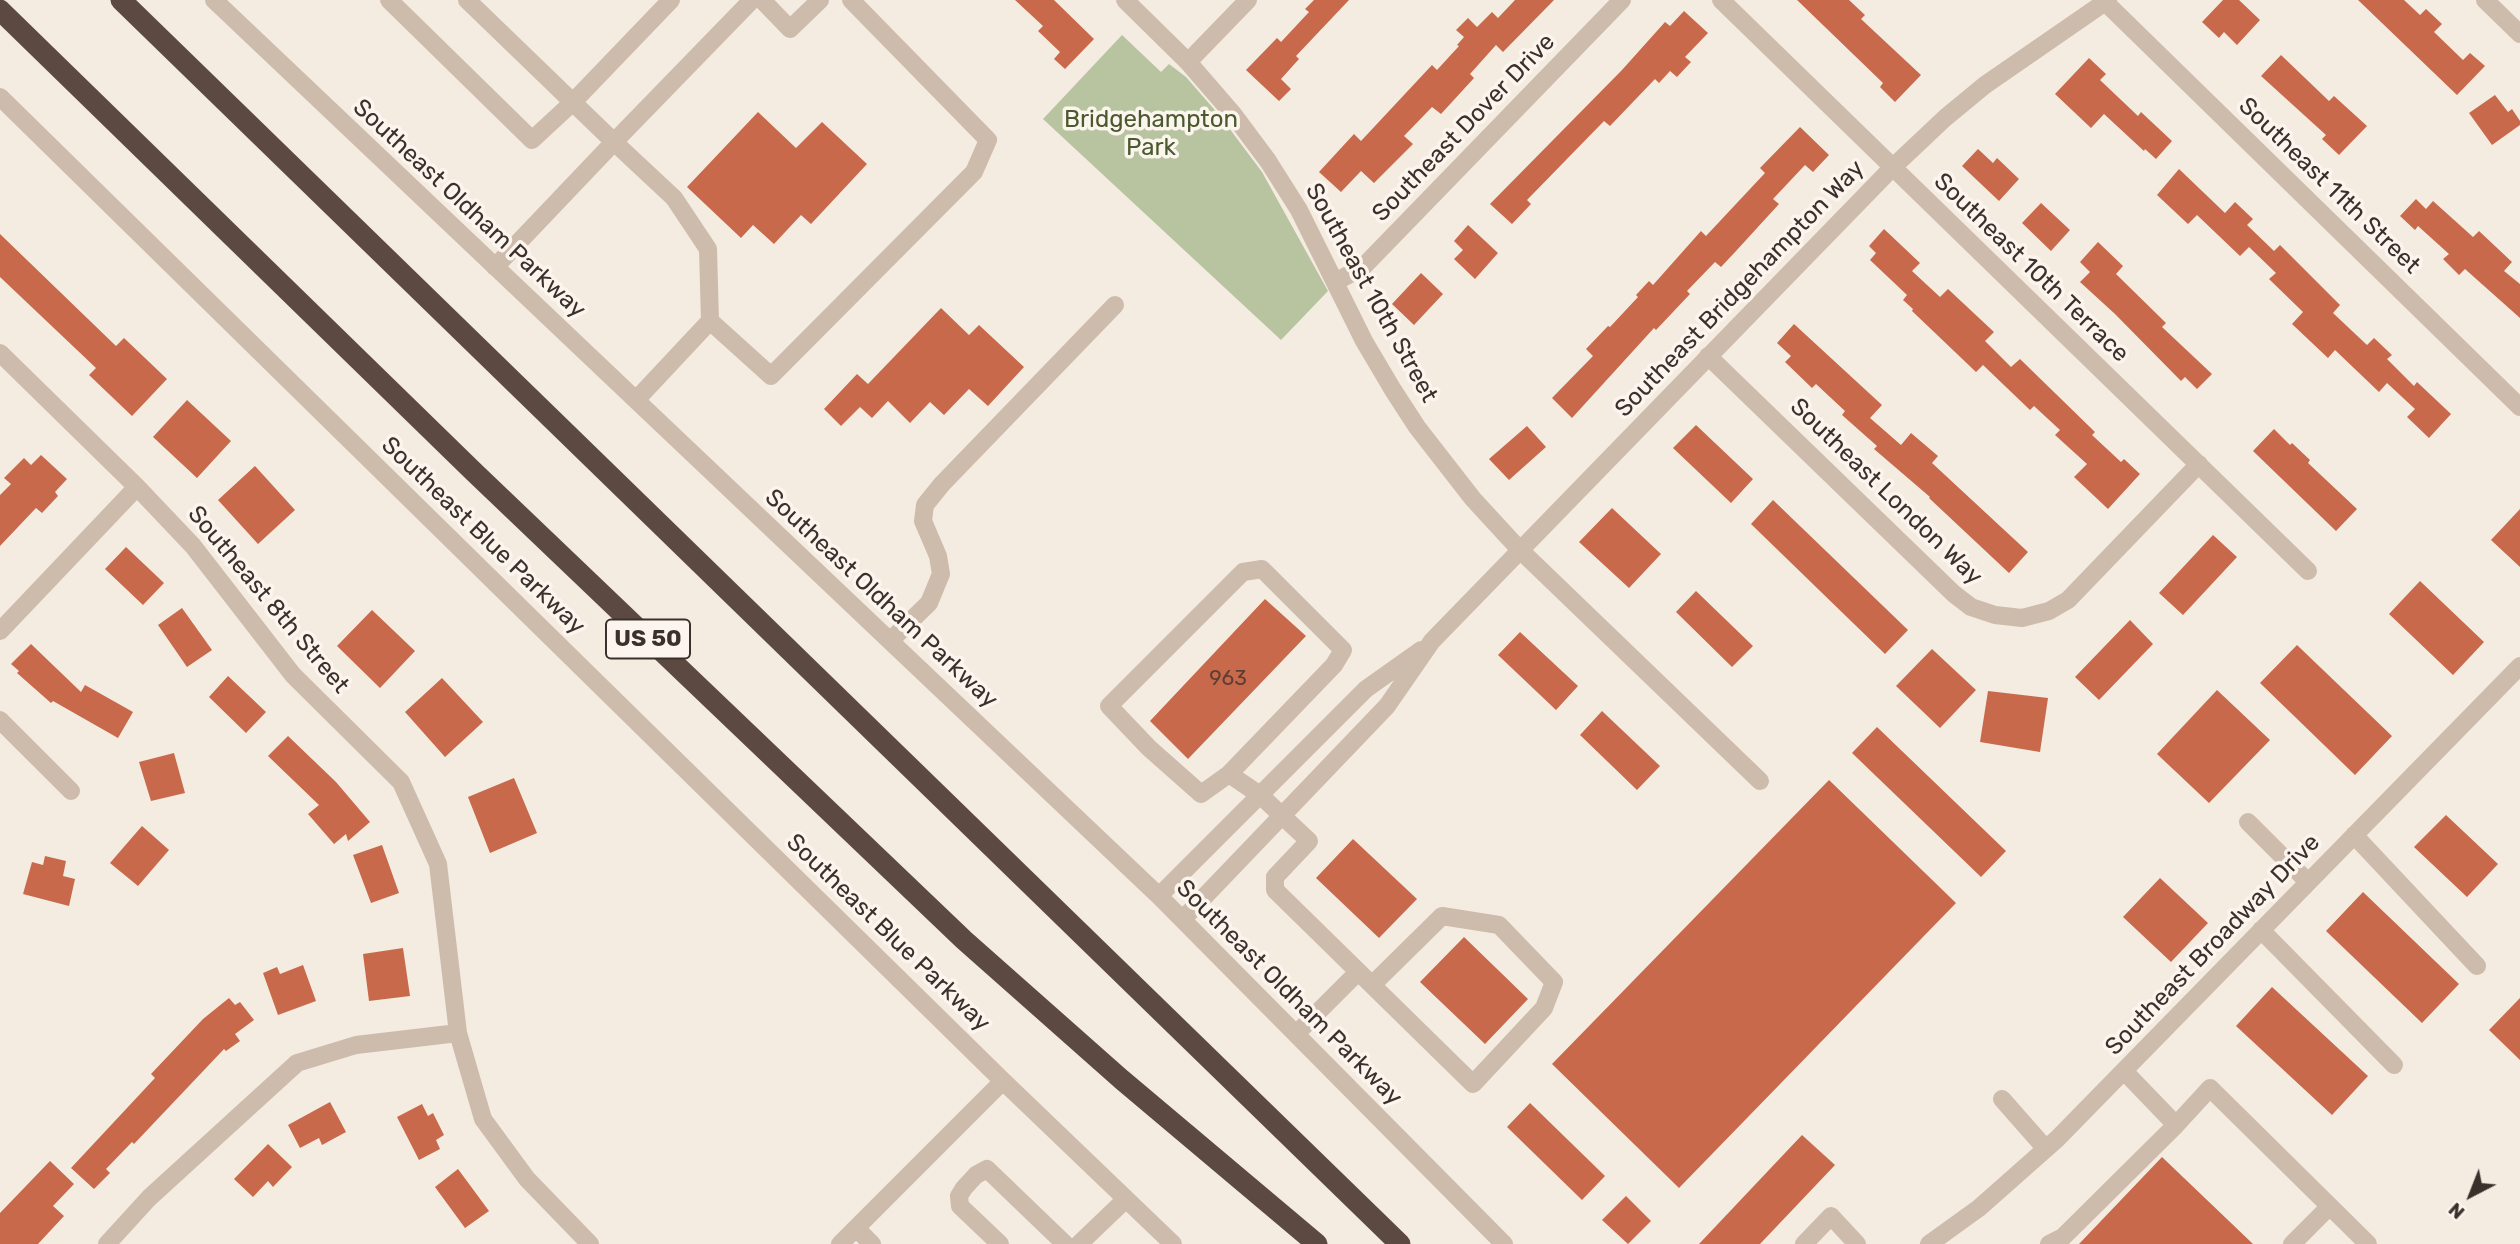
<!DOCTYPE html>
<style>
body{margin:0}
#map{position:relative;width:2520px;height:1244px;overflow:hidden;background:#f4ebe1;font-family:Rubik,sans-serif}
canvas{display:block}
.north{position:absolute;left:2436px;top:1160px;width:70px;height:70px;-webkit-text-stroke:5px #fbf5ee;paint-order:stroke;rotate:222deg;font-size:19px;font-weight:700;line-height:28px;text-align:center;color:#3b302b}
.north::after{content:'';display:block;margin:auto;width:24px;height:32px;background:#3b302b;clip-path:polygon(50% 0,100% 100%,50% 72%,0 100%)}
</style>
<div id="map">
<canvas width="2520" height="1244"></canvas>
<div class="north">N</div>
</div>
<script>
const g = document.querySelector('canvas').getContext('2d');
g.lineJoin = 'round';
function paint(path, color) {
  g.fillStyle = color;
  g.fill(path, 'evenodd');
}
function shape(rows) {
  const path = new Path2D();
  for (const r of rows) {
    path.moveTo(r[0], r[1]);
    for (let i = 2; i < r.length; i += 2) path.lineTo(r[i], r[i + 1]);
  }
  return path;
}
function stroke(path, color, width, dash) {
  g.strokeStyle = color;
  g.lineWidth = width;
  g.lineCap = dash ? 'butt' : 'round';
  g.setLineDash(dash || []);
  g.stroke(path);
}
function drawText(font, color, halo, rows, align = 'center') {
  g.font = font + ' Rubik,sans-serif';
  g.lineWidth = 7;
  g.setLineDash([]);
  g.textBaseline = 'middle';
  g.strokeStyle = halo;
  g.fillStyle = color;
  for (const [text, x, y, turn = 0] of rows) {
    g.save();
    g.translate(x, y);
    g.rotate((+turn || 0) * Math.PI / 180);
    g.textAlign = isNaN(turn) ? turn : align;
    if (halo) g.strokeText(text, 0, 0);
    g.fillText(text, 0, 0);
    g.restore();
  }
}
paint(shape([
 [1122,35,1161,72,1169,64,1186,77,1220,116,1262,172,1328,291,1281,340,1043,119]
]), '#b8c4a0');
paint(shape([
 [1015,0,1054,0,1094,39,1065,69,1054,59,1060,52,1038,31,1043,26],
 [1314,0,1349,0,1296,56,1299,59,1281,79,1291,89,1279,101,1246,70,1277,38,1281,42,1309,12,1305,9],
 [1515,0,1554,0,1503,52,1496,45,1470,74,1474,78,1441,114,1432,107,1404,136,1413,144,1374,183,1361,171,1341,192,1319,172,1354,134,1361,141,1432,65,1437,70,1459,46,1457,45,1464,37,1456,30,1468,18,1477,27,1492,12,1498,18],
 [1797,0,1849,0,1865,15,1861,19,1921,75,1895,102,1880,87,1883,83],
 [2223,0,2239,0,2260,20,2237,45,2224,32,2219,38,2202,22],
 [2358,0,2404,0,2420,15,2426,9,2442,24,2434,32,2463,60,2470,53,2485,66,2457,95],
 [1684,11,1708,33,1685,57,1691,62,1677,77,1670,71,1659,83,1655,79,1610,126,1604,121,1527,200,1531,204,1512,224,1490,204,1622,70,1665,22,1670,26],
 [2281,55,2329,101,2334,96,2367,126,2339,155,2322,139,2326,135,2261,76],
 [2089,58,2106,74,2100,80,2138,116,2141,112,2172,141,2156,159,2145,149,2144,151,2104,114,2091,128,2055,94],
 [2495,95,2508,112,2512,109,2520,121,2520,125,2492,145,2469,113],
 [758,112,796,148,822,122,867,164,811,224,801,215,774,244,753,225,741,238,687,187],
 [1800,127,1829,155,1813,172,1805,165,1773,199,1779,204,1736,251,1721,267,1715,262,1687,291,1690,294,1656,330,1654,328,1572,418,1552,398,1593,356,1586,349,1608,326,1610,327,1638,297,1636,295,1649,281,1653,285,1701,231,1706,236,1765,173,1760,168],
 [1978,149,1993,163,1997,158,2019,179,1999,201,1962,166],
 [2179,169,2225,213,2235,202,2253,219,2247,225,2274,251,2280,245,2340,305,2333,313,2367,345,2374,338,2392,355,2387,359,2414,386,2417,382,2451,414,2429,438,2407,417,2415,409,2387,383,2379,392,2335,350,2328,358,2292,324,2303,312,2269,279,2276,273,2249,247,2240,256,2197,215,2188,224,2157,195],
 [2416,199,2426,209,2433,201,2473,237,2479,231,2512,262,2504,271,2520,284,2520,318,2465,269,2459,275,2443,259,2449,254,2418,226,2415,230,2400,216],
 [2041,203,2070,230,2051,251,2022,223],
 [1468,225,1498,253,1475,279,1454,259,1463,250,1454,241],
 [1884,229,1920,263,1912,271,1940,297,1948,289,1994,332,1985,341,2011,367,2020,359,2095,432,2092,435,2121,462,2124,459,2140,474,2108,509,2074,477,2087,464,2055,435,2060,430,2034,406,2030,410,1983,365,1976,372,1912,311,1913,309,1903,300,1907,295,1870,260,1876,253,1869,246],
 [0,234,116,346,124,338,167,379,132,416,89,375,96,368,0,277],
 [2098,242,2123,266,2116,274,2166,323,2162,327,2212,374,2197,389,2185,377,2181,381,2115,314,2080,282,2090,272,2080,262],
 [1421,273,1443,294,1414,325,1392,304],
 [941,308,969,335,979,325,1024,367,988,406,969,389,944,415,930,402,910,423,888,401,872,418,860,407,841,426,824,409,857,374,868,384],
 [1794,324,1882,405,1870,418,1901,445,1911,433,1938,456,1932,463,2028,552,2009,573,1929,498,1930,497,1874,449,1877,446,1842,415,1845,411,1816,384,1812,388,1785,362,1791,356,1777,343],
 [187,400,231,441,197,478,153,437],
 [1696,425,1753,479,1731,503,1673,448],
 [1527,426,1546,447,1509,480,1489,459],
 [2274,429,2290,445,2292,443,2310,460,2308,463,2357,509,2336,531,2253,451],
 [41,455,67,479,55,492,58,496,42,513,36,508,0,546,0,495,11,484,4,478,24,458,31,465],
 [255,466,295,510,258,544,218,500],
 [1773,500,1908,630,1885,654,1751,524],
 [1612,508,1661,554,1629,588,1579,542],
 [2520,509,2520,567,2491,540],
 [2213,535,2237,557,2183,615,2159,593],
 [126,547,164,583,143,605,105,569],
 [2420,581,2484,642,2453,675,2389,614],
 [1696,591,1753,646,1732,667,1676,612],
 [1265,599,1306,636,1188,759,1150,721],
 [182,608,212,650,187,667,158,625],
 [372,610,415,651,380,688,337,646],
 [2130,620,2153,644,2099,700,2075,677],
 [1520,632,1578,686,1556,710,1498,655],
 [31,644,81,692,85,685,133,712,118,738,53,701,51,703,17,673,19,671,11,664],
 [2297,645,2392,736,2355,775,2260,683],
 [1932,649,1976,690,1940,728,1896,686],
 [228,676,266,712,246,733,209,697],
 [442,678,483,722,445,757,405,712],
 [2217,690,2270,740,2209,803,2157,754],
 [1988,691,2048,698,2040,752,1980,742],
 [1602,711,1660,766,1637,790,1580,735],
 [1877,727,2006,851,1981,877,1852,753],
 [288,736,336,782,370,822,348,841,346,834,334,844,308,814,319,805,268,756],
 [174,753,185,793,151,801,139,762],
 [514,778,537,833,490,853,468,797],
 [1829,780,1956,903,1679,1188,1552,1064],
 [2446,815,2498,864,2467,897,2414,847],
 [142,826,169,850,138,886,110,863],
 [1353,839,1417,899,1379,938,1316,878],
 [382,845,399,893,371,903,353,855],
 [45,856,66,861,63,876,75,879,69,906,23,894,32,862,43,865],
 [2160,878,2208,923,2171,962,2123,917],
 [2363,892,2459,984,2422,1023,2326,931],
 [1464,937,1528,999,1485,1044,1420,982],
 [403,948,410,996,369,1001,363,954],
 [303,965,316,1001,278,1015,263,973,277,967,280,974],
 [2272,987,2368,1076,2332,1115,2236,1026],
 [229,998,235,1005,240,1002,254,1020,235,1034,240,1041,226,1051,224,1049,134,1144,132,1142,106,1169,110,1173,94,1189,71,1168,155,1078,151,1074,203,1019],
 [2520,998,2520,1060,2489,1030],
 [330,1102,346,1132,322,1145,319,1138,300,1148,288,1125],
 [1530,1103,1605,1176,1582,1200,1507,1127],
 [422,1104,428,1116,433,1113,444,1135,436,1140,440,1149,419,1160,397,1117],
 [1802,1135,1835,1165,1760,1244,1699,1244],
 [268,1144,292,1167,273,1187,268,1181,253,1197,234,1179],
 [2162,1157,2253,1244,2079,1244],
 [50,1161,74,1184,53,1206,64,1216,38,1244,0,1244,0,1213],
 [458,1169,489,1211,465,1228,435,1187],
 [1626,1196,1651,1221,1628,1244,1602,1220]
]), '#c8694b');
stroke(shape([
 [214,0,1159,896,1504,1244],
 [389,0,532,140,573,102,671,0],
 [467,0,614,142,752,0],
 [762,0,790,29,820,0],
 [1125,0,1188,62,1233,114,1268,161,1299,210,1364,341,1393,390,1417,427,1473,499,1520,550,1760,781],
 [1721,0,2308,571],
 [2103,0,2520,407],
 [2485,0,2520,34],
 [1188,62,1248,0],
 [0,97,1003,1081,1173,1244],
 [495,267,614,142,674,198,708,249,710,321],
 [1335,282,1363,267,1622,0],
 [0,353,137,487,193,546,293,675,401,782,438,864,458,1033,483,1119,527,1179,590,1244],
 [1708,356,1954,594,1971,607,1995,615,2022,618,2049,611,2068,600,2199,464],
 [636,400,710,321,771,376,974,172,988,140,851,0],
 [0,631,137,487],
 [890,641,929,603,941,574,938,556,923,521,925,505,942,484,1115,305],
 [0,720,71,791],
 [1229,774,1334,665,1343,650,1262,569,1243,572,1109,706,1149,748,1201,794,1229,774,1260,795,1309,841,1275,877,1275,890,1473,1084,1544,1008,1554,982,1499,925,1442,916,1372,985],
 [2248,822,2308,882],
 [2354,835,2477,966],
 [1159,896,1366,689,1421,650],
 [1183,919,1387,706,1432,641,1892,168,1945,118,1985,85,2108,0],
 [2261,930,2394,1065],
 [1296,1034,1358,972],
 [2124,1071,2176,1125,2210,1088,2368,1244],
 [2002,1099,2046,1149],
 [856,1228,872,1244],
 [107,1244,149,1198,297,1063,356,1045,458,1033],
 [840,1244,1003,1081],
 [1000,1244,960,1206,959,1196,964,1188,976,1175,987,1169,1065,1244],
 [1079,1244,1126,1199],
 [1804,1244,1831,1216,1857,1244],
 [1929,1244,1979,1208,2057,1139,2520,666],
 [2049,1244,2063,1237,2176,1125],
 [2292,1244,2330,1206]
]), '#cdbbac', 18);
stroke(shape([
 [121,0,1400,1244],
 [0,10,474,472,964,940,1121,1079,1317,1244]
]), '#5c4a42', 21);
drawText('21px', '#5e3e33', null, [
 ["963",1228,679]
]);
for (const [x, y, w] of [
 [648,639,84]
]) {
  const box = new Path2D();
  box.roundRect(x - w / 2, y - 19.5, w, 39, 5);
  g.fillStyle = '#fbf5ee';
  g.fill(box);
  stroke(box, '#3b302b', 2);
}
drawText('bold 23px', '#3b302b', null, [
 ["US 50",648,639]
]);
drawText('24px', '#4a5a2e', '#fbf5ee', [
 ["Bridgehampton",1151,120],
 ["Park",1151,148]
]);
drawText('24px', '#3b302b', '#fbf5ee', [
 ["Southeast Dover Drive",1464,128,-46],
 ["Southeast 11th Street",2329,186,44],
 ["Southeast Oldham Parkway",469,209,43],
 ["Southeast 10th Terrace",2031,268,44],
 ["Southeast Bridgehampton Way",1740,289,-46],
 ["Southeast 10th Street",1371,293,61],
 ["Southeast London Way",1886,492,44],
 ["Southeast Blue Parkway",483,536,44],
 ["Southeast Oldham Parkway",881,599,43],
 ["Southeast 8th Street",268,600,50],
 ["Southeast Blue Parkway",888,933,44],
 ["Southeast Broadway Drive",2213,945,-46],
 ["Southeast Oldham Parkway",1289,993,45]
]);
</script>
